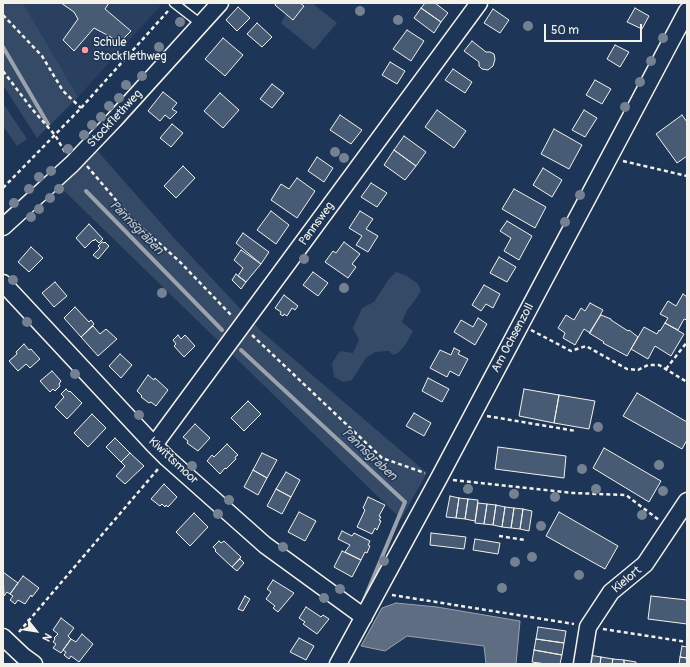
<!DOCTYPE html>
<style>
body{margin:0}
#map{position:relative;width:690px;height:667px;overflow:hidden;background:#1d3557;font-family:Pangolin,sans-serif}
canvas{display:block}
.frame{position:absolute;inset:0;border:4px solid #f4f1e8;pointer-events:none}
.north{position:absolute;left:16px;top:611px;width:40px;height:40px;-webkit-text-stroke:3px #1d3557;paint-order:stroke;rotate:120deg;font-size:11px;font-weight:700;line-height:16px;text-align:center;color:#f4f1e8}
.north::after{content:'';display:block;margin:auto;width:14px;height:18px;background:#f4f1e8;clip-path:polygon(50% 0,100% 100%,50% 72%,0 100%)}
.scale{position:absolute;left:544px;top:24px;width:98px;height:18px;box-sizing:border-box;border:2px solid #f4f1e8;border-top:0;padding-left:5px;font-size:12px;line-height:14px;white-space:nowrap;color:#f4f1e8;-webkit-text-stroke:3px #1d3557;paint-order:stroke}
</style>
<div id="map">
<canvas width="690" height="667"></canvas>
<div class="frame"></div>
<div class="north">N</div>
<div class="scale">50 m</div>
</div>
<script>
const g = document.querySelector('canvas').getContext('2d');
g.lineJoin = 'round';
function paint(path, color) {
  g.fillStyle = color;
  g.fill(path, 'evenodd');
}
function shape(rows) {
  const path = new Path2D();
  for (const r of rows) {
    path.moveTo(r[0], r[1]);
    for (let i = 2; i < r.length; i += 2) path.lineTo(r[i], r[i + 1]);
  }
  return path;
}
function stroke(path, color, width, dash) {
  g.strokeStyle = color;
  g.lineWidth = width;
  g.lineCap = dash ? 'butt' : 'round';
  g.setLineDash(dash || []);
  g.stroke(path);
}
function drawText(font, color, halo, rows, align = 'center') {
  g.font = font + ' Pangolin,sans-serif';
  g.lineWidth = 3;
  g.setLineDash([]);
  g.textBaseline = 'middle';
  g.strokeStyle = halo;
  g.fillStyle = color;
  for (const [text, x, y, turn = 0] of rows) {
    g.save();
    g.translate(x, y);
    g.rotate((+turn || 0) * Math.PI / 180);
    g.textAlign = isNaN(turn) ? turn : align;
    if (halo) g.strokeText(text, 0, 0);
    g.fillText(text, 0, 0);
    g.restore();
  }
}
paint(shape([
 [23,3,163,3,78,97]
]), '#2a4060');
paint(shape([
 [3,3,23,3,78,97,37,138,3,85],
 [306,3,312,3,337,23,314,50,281,23,286,14,293,20],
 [3,103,27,139,17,146,3,126],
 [87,139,175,239,262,332,427,473,401,519,50,177],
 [396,272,407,276,418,284,421,291,413,303,407,310,402,322,413,331,406,344,398,353,393,355,389,351,375,352,366,358,352,380,343,382,334,377,332,363,340,351,353,353,359,340,353,328,362,308,374,302,388,280]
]), '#354a67');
const water = shape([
 [396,603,437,607,520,621,516,664,486,664,484,646,407,636,385,651,361,646,382,608,396,603]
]);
paint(water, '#5e6d82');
stroke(water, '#9aa2ab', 1);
stroke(shape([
 [3,47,48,124],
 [86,191,222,330],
 [241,350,405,502,364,600]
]), '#9aa2ab', 4);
const building = shape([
 [61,3,109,3,105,9,131,31,120,42,94,28,74,51,63,40,78,19,74,12,61,3],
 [276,3,300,3,304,6,293,20,275,5,276,3],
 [425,3,435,3,448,13,441,22,421,8,425,3],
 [238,7,250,18,237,31,226,20,238,7],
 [421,8,441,22,434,33,414,18,421,8],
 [635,8,649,16,642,29,627,22,635,8],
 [493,9,509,20,500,33,484,23,493,9],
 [257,23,272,37,262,47,247,34,257,23],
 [407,30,424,41,411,61,393,49,407,30],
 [223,38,243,55,225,76,205,59,223,38],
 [472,41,486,52,490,52,494,54,495,59,493,66,488,70,482,69,479,66,479,62,464,51,472,41],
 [615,45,629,52,620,67,607,59,615,45],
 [390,62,405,71,397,84,382,75,390,62],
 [453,69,472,82,465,93,445,80,453,69],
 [595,80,611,89,602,104,586,95,595,80],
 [272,84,284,93,272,108,260,99,272,84],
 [163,92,177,103,172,109,177,112,170,119,165,115,160,121,148,111,163,92],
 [220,93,239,110,223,128,204,111,220,93],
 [437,110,466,131,454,148,425,127,437,110],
 [584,110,597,118,585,137,572,130,584,110],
 [340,115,362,130,351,144,330,130,340,115],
 [682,115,687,122,687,156,677,163,656,134,682,115],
 [172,124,183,133,171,147,160,138,172,124],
 [554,129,582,145,569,169,541,154,554,129],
 [404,136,426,152,416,166,394,150,404,136],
 [394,150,416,166,405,180,384,165,394,150],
 [317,157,333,168,324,182,308,171,317,157],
 [183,166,195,178,176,198,164,186,183,166],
 [543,168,562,180,552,197,533,185,543,168],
 [297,178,315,191,297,218,271,200,281,184,289,189,297,178],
 [371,183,387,193,377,207,361,197,371,183],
 [514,189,546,207,535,228,502,209,514,189],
 [271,211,289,225,276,244,257,230,271,211],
 [360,211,373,219,366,229,378,236,368,252,356,245,362,236,349,228,360,211],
 [507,221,532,236,519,260,504,251,511,238,500,231,507,221],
 [89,224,103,239,99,243,95,239,94,241,93,240,85,248,76,238,89,224],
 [243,233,269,252,261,264,236,243,243,233],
 [102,242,104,243,105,242,109,246,98,259,93,255,100,248,98,246,102,242],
 [344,242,360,254,352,264,356,267,348,278,325,262,333,251,336,253,344,242],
 [31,247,43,258,29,272,18,262,31,247],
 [241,250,261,264,246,282,238,276,243,268,234,260,241,250],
 [499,257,516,267,507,282,490,273,499,257],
 [313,272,328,283,318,296,303,285,313,272],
 [236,274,246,282,241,289,232,280,236,274],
 [55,282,67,296,54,307,42,293,55,282],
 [484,285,500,294,493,308,486,304,481,311,472,305,484,285],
 [683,294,687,297,687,320,684,319,678,330,665,323,668,318,660,314,668,301,676,306,683,294],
 [284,295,298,306,295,310,292,308,287,316,284,314,283,316,280,314,281,312,275,308,284,295],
 [590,303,603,310,590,333,584,329,575,345,563,338,565,333,558,328,566,315,574,320,581,308,585,311,590,303],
 [75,307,89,322,91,320,94,324,81,337,64,318,75,307],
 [601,315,611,319,611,320,628,331,629,330,638,337,627,356,603,343,604,342,589,333,601,315],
 [478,318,487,324,475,345,454,332,461,320,473,327,478,318],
 [665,323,684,334,671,356,655,346,648,359,631,349,644,327,657,334,659,330,660,331,665,323],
 [93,326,100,334,106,329,117,339,98,356,81,337,93,326],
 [178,335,181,339,185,335,195,346,184,357,174,346,176,344,173,340,178,335],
 [24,344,29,350,31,349,40,359,30,368,26,364,18,371,9,361,17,354,16,352,24,344],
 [454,348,460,351,458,354,468,359,459,376,450,371,447,377,430,368,440,350,451,355,454,348],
 [120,354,132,365,121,378,109,366,120,354],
 [52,371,61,381,59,384,60,386,55,391,53,389,50,392,40,381,52,371],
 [148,375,154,380,155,378,168,390,156,406,151,402,149,403,141,397,142,396,137,391,148,375],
 [428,378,449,389,442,402,422,391,428,378],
 [66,389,69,392,70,391,82,403,67,419,55,407,64,397,61,394,66,389],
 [524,389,559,395,554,423,519,416,524,389],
 [637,393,687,422,687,440,682,449,623,416,637,393],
 [559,395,595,401,589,429,554,423,559,395],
 [248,401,261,414,244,431,231,418,248,401],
 [414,413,431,423,424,436,406,426,414,413],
 [92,414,106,428,88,447,74,433,92,414],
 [195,424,210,438,198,451,187,443,188,441,183,437,195,424],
 [115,438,130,453,121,462,106,447,115,438],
 [227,444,238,455,235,457,236,459,226,469,225,468,220,474,207,461,212,455,214,457,227,444],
 [498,447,566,456,564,478,495,469,498,447],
 [604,448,661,481,649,502,593,468,604,448],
 [130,453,144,466,125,484,116,476,125,466,121,462,130,453],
 [262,453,277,460,267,478,253,470,262,453],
 [253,470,267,478,258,495,244,487,253,470],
 [286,472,300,480,291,497,276,489,286,472],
 [164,484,177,497,168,507,166,505,165,507,162,504,160,506,151,499,164,484],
 [276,489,291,497,282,514,267,506,276,489],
 [450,496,459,498,456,518,446,517,450,496],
 [368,497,385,505,379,516,381,517,379,520,381,521,377,530,375,528,372,534,357,527,365,510,363,508,368,497],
 [459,498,468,499,465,519,456,518,459,498],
 [468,499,478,500,475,521,465,519,468,499],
 [478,503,487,504,484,524,475,523,478,503],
 [487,504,496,505,493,525,484,524,487,504],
 [496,505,505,507,502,527,493,525,496,505],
 [505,507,514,508,511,528,502,527,505,507],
 [514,508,523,509,520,529,511,528,514,508],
 [523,509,532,511,529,531,520,529,523,509],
 [299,512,316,521,305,541,288,532,299,512],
 [559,512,618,546,605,569,546,536,559,512],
 [194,513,208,527,190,546,176,532,194,513],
 [342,531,352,536,354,533,370,541,368,545,370,546,367,553,365,552,361,560,345,552,350,545,338,539,342,531],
 [431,533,466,537,464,549,430,545,431,533],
 [475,539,500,543,498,554,473,550,475,539],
 [219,541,221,543,224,541,241,557,232,567,215,551,216,550,213,547,219,541],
 [342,551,361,560,352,577,334,567,342,551],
 [240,559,244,563,237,571,232,567,240,559],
 [3,572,18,583,10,594,7,592,4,596,3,572],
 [23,576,39,588,32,597,31,595,25,604,18,600,15,604,10,600,13,596,10,594,23,576],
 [273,580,294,593,278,612,273,608,275,606,266,599,271,592,267,589,273,580],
 [245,596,250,599,243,611,238,609,245,596],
 [651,596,687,600,687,624,648,619,651,596],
 [306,607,321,617,323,615,329,619,317,634,303,624,305,622,299,618,306,607],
 [61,618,74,628,68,636,71,639,61,653,53,648,56,644,53,642,55,639,54,638,58,634,53,630,61,618],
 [538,627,566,631,564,643,536,639,538,627],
 [82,634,93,644,79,662,71,656,69,659,64,655,66,652,63,650,71,639,76,642,82,634],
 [299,638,314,646,306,660,290,652,299,638],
 [536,639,564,643,562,655,534,650,536,639],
 [682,646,687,647,687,658,680,657,682,646],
 [534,650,562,655,560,664,546,664,532,662,534,650],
 [589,655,601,657,600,664,587,664,589,655],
 [601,657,613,659,612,664,600,664,601,657],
 [680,657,687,658,687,664,679,664,680,657],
 [613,659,624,660,624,664,612,664,613,659],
 [624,660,636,662,636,664,624,664,624,660]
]);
paint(building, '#485b74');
stroke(building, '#f4f1e8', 1);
const lane = shape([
 [174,3,201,24]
]);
const street = shape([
 [3,227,72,164,114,120,220,3],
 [3,283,154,445,167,458,265,545,364,617],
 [154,445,479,3],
 [3,637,23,656,34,664],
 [338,664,439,478,687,11],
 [582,664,588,627,611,592,645,564,687,501]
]);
stroke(lane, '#f4f1e8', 11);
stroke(street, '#f4f1e8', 19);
stroke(shape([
 [3,15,42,56,63,91,81,108],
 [3,71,32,109,55,135,65,152],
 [623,161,687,176],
 [87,166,132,219,179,261,232,316],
 [3,188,81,108,168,11],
 [531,330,571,351,586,346,627,369,638,370,648,365,659,365,687,382],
 [252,335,382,458,425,473],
 [666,369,687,342],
 [487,416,576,431],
 [453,480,573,493,626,495,659,520],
 [499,536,525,540],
 [392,595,574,624],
 [603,629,687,642],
 [19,632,158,469]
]), '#f4f1e8', 2.5, [4, 3]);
stroke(lane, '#1d3557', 8);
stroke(street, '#1d3557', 16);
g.fillStyle = '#748191';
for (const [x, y] of [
 [360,11],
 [398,20],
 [180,22],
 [528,26],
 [663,38],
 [159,47],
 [651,61],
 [142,76],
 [640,82],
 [126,85],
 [119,98],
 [109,106],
 [625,107],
 [101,117],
 [92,125],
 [84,135],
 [68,149],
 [335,152],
 [344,158],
 [51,171],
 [39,177],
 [29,189],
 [59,189],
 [580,195],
 [50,198],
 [14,203],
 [39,209],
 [31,217],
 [565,222],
 [304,259],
 [13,280],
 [344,288],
 [162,293],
 [27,322],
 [75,374],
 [139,415],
 [598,427],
 [659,465],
 [192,466],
 [582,469],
 [468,489],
 [596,489],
 [663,491],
 [514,494],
 [555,497],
 [229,500],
 [218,514],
 [642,515],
 [541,526],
 [283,547],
 [532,557],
 [384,561],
 [515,562],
 [579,575],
 [502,588],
 [340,589],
 [324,598]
]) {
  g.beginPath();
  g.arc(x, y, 5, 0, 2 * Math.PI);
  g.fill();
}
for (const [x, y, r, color] of [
 [85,50,4,"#ff9aa2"]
]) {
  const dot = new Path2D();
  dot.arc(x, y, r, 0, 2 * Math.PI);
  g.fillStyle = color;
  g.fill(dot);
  stroke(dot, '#1d3557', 1.5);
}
drawText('12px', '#f4f1e8', '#1d3557', [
 ["Schule",93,43],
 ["Stockflethweg",93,57]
], 'left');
drawText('12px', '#f4f1e8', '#1d3557', [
 ["Stockflethweg",115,119,-47],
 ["Pannsweg",317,224,-54],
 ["Am Ochsenzoll",513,338,-62],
 ["Kiwittsmoor",173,461,43],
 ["Kielort",627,580,-40]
]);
drawText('italic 13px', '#c0c3c4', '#1d3557', [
 ["Pannsgraben",136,228,45],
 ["Pannsgraben",369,455,43]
]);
</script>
